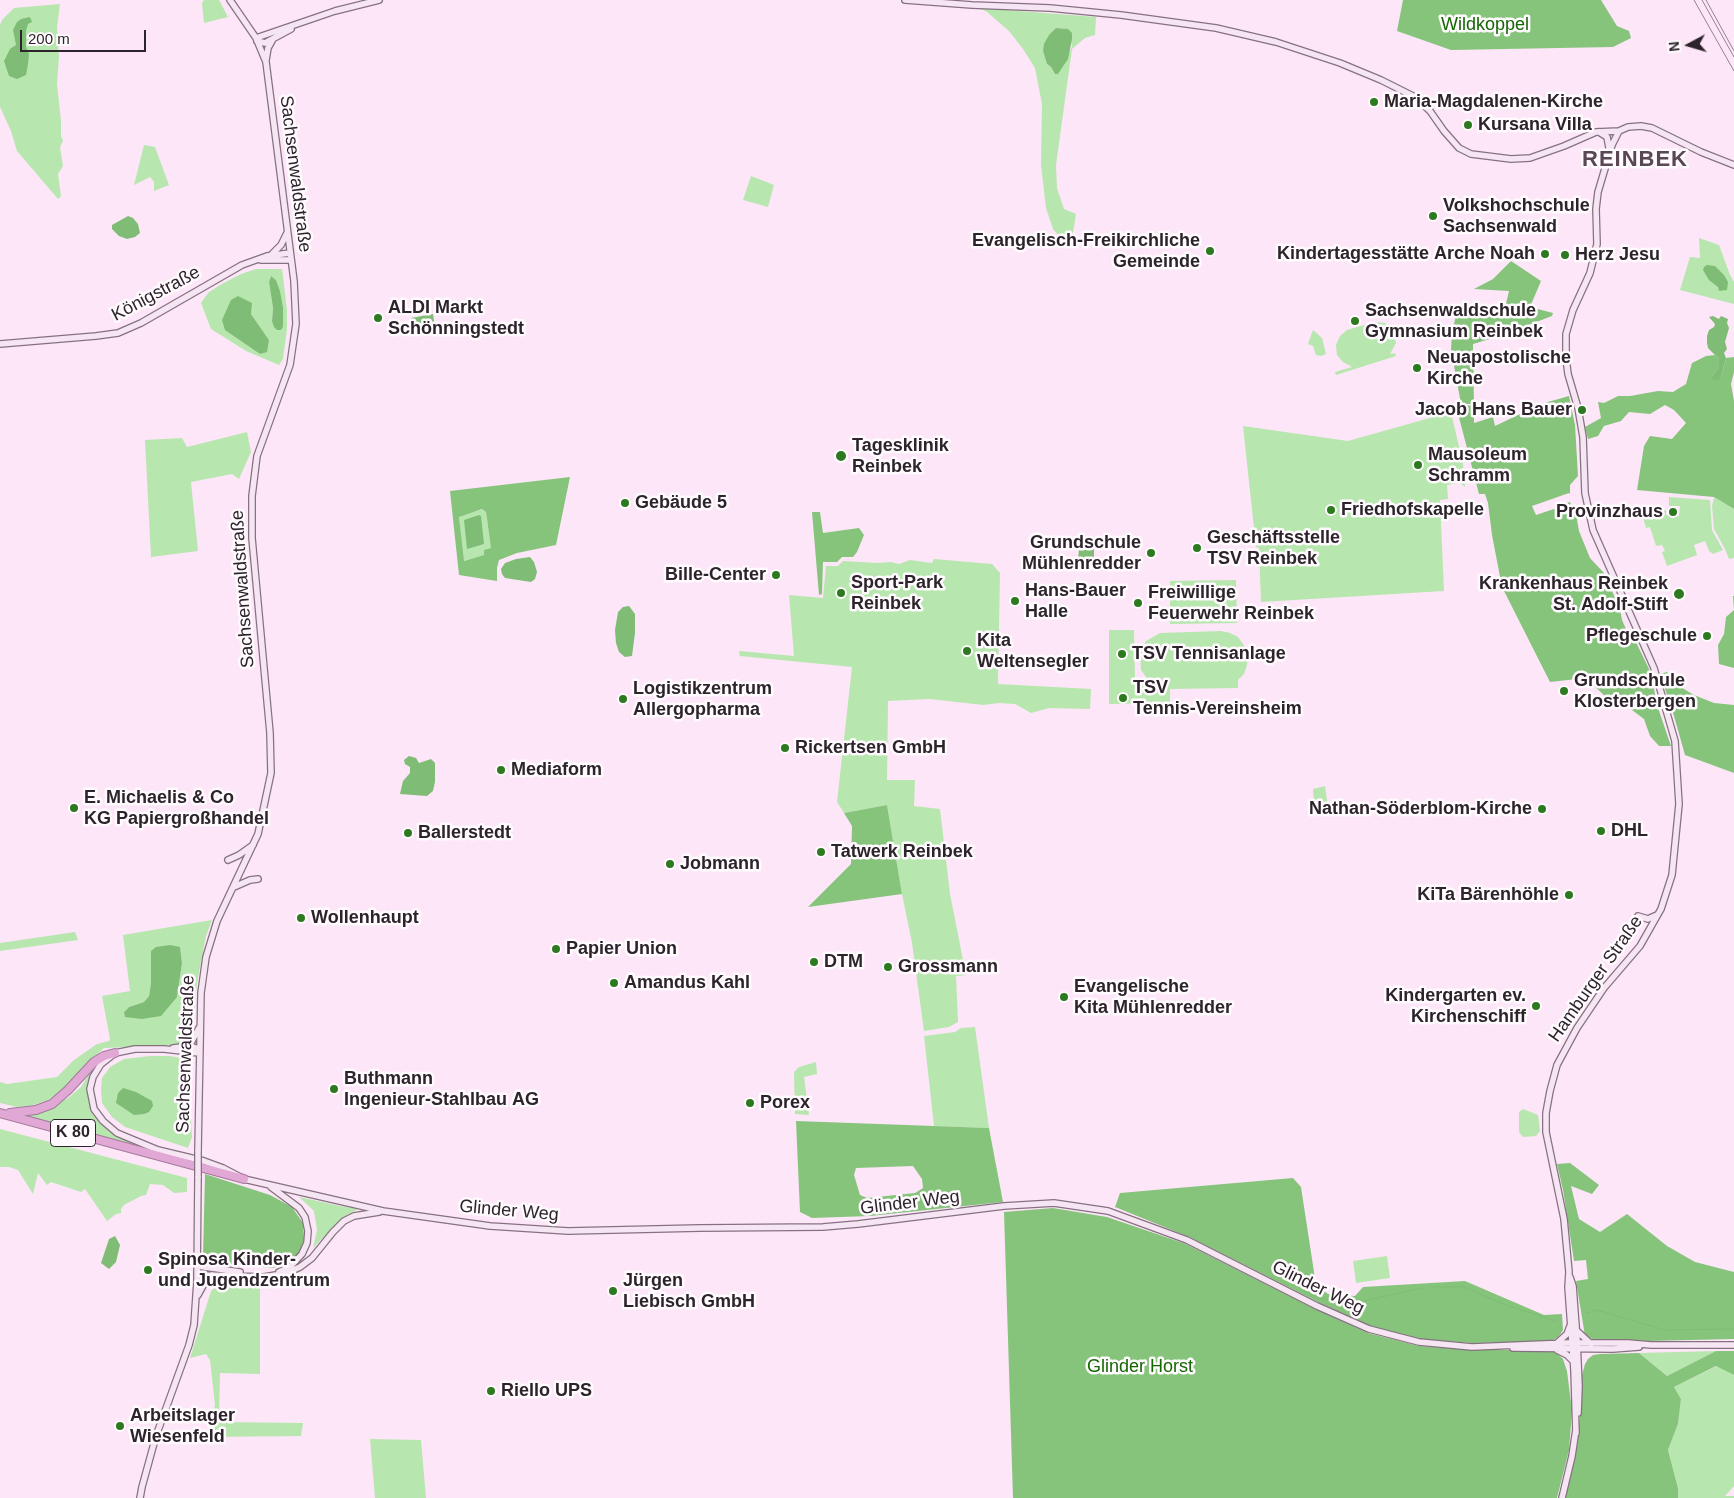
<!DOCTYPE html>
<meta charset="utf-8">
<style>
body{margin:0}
#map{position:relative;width:1734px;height:1498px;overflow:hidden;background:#fde6f8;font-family:Arial,sans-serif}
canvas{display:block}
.north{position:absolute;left:1664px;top:20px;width:50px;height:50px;-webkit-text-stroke:4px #fefafd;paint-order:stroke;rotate:264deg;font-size:14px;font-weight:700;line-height:20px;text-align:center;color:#2c242a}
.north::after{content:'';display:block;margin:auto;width:18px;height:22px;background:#2c242a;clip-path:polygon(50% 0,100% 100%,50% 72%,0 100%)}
.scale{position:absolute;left:20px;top:30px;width:126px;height:22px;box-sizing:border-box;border:2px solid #2c242a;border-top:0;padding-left:6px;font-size:15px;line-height:18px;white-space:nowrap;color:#2c242a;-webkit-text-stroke:4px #fefafd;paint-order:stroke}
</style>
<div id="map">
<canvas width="1734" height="1498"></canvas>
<div class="north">N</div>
<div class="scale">200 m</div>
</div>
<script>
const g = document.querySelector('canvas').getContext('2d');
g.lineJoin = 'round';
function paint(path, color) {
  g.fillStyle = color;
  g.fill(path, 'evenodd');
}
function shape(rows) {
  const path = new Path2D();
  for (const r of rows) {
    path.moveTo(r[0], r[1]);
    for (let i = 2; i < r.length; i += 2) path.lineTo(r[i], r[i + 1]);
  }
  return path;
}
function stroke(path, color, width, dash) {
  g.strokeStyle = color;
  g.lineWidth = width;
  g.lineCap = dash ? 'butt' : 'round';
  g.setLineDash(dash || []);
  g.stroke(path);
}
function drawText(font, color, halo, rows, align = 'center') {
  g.font = font + ' Arial,sans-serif';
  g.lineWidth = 5;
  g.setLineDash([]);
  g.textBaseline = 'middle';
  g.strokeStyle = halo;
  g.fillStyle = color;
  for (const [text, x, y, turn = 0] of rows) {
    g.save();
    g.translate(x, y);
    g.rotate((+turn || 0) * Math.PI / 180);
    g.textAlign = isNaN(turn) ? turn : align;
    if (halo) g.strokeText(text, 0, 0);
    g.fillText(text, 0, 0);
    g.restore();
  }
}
paint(shape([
 [204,0,219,0,228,17,204,23,202,3],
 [60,4,57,27,59,56,57,84,61,121,61,136,63,141,60,147,63,166,58,174,61,196,58,199,17,151,11,131,0,107,0,25,2,20,14,8],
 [979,8,1096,17,1095,35,1085,38,1072,49,1056,165,1057,188,1064,209,1076,214,1072,239,1064,242,1053,229,1046,208,1041,165,1042,104,1035,68,1023,49,1009,31,987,12],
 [1056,28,1068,29,1072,46,1064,65,1058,73,1055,74,1051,67,1047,64,1043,51],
 [144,145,155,147,169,185,154,191,154,182,150,177,134,185],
 [751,176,774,185,768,207,743,200],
 [1699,238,1719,245,1730,275,1734,282,1734,304,1680,290,1690,257,1700,258],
 [256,269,282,269,283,276,287,311,287,329,283,359,279,365,246,351,211,329,201,303,208,293,220,285,241,274],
 [271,276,276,280,280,291,283,327,281,330,272,321,273,308,269,282],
 [251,314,269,340,260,354,250,346],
 [1374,322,1385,323,1393,331,1396,343,1390,354,1395,353,1396,356,1336,375,1335,372,1352,367,1343,362,1337,355,1336,345,1340,336,1347,330],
 [1313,330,1322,338,1326,354,1321,356,1316,355,1313,346,1308,344],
 [1451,412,1463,464,1465,487,1460,483,1447,485,1448,499,1440,500,1444,591,1261,602,1259,548,1256,547,1243,426,1348,441],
 [247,432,251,452,239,479,232,474,191,482,198,551,151,557,145,440,182,438,187,447],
 [1669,497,1710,500,1712,530,1723,550,1713,554,1709,551,1705,541,1694,545,1697,555,1667,566,1662,552,1665,551,1662,545,1656,546,1650,527,1646,528,1644,521,1644,509,1666,510,1666,515,1679,516,1680,506,1669,506],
 [1714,497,1734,509,1734,558,1729,559,1725,549,1714,529,1712,506],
 [483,509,486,512,491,548,485,555,463,561,459,516],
 [934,559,992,564,1000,573,998,684,1091,689,1090,709,1049,708,1031,713,1015,704,999,703,983,705,930,699,888,701,887,780,915,780,914,806,940,809,950,894,966,975,956,976,958,1022,949,1027,924,1031,912,943,902,894,887,805,844,813,837,802,852,667,740,656,739,651,794,656,789,595,823,598,826,566,838,566,843,561,878,563,891,562,899,564,910,560,932,563],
 [1236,580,1237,623,1170,624,1170,581],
 [1109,630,1134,630,1135,679,1145,679,1146,690,1149,690,1149,681,1141,670,1140,654,1146,641,1160,633,1221,631,1230,633,1238,637,1245,647,1248,656,1247,665,1244,674,1238,680,1238,688,1170,689,1170,703,1109,704],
 [1325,786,1329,815,1319,816,1317,806,1314,804,1313,789],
 [212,920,206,936,197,983,192,1035,186,1043,179,1045,104,1048,83,1067,65,1091,46,1101,30,1106,17,1107,0,1103,0,1082,7,1084,57,1077,74,1060,97,1044,109,1041,110,1039,102,996,130,991,123,935],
 [180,947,182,963,177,997,124,1012,129,1007,144,1002,149,996,151,983,151,951],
 [75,932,78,940,0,951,0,943],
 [975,1027,989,1128,934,1126,924,1036,955,1032,961,1028],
 [150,1056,170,1056,186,1059,191,1067,190,1101,192,1137,188,1148,125,1127,112,1117,102,1103,101,1090,102,1078,110,1067,124,1059],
 [816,1062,817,1074,804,1077,809,1115,795,1114,794,1072,799,1067],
 [99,1063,88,1090,89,1101,93,1113,98,1120,126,1141,152,1151,23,1116,40,1113,68,1098,81,1087,89,1074],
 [1523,1109,1538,1115,1540,1131,1536,1136,1523,1137,1519,1132,1519,1112],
 [0,1129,187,1178,187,1192,174,1193,163,1185,150,1184,146,1195,141,1196,124,1205,121,1209,121,1213,116,1214,107,1221,85,1189,81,1192,51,1182,47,1185,38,1173,33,1194,18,1170,9,1167,0,1167],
 [299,1197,340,1206,358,1209,342,1218,313,1248,317,1230,314,1211],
 [1387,1256,1390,1278,1356,1283,1353,1261],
 [222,1281,260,1283,260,1374,220,1373,219,1422,303,1423,301,1436,208,1437,210,1424,215,1405,210,1360,206,1354,190,1358,211,1291],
 [1716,1351,1667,1376,1639,1353],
 [1717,1366,1734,1375,1734,1486,1725,1496,1734,1496,1734,1498,1678,1498,1678,1488,1668,1450,1678,1424,1681,1399,1674,1387],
 [370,1439,421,1440,426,1498,375,1498]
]), '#b7e7ae');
paint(shape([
 [1403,0,1601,0,1617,26,1629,31,1631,38,1613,47,1451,50,1397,31],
 [1511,261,1541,281,1530,307,1553,313,1552,316,1523,327,1504,331,1503,326,1497,325,1479,328,1483,340,1489,337,1493,338,1473,344,1474,404,1461,404,1451,349,1452,334,1458,304,1460,308,1481,312,1505,308,1509,291,1474,289,1493,279],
 [1715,355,1719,359,1719,367,1712,376,1721,378,1726,358,1734,357,1734,372,1731,384,1734,401,1734,509,1714,497,1637,490,1644,446,1650,436,1672,439,1686,423,1674,410,1665,405,1650,414,1629,412,1621,421,1604,426,1598,436,1588,439,1585,427,1601,418,1598,402,1604,403,1618,396,1630,396,1658,391,1673,392,1686,384,1692,363,1706,356],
 [1569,396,1575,425,1578,476,1570,485,1570,494,1569,493,1532,506,1536,515,1566,505,1566,503,1570,502,1573,512,1576,514,1579,531,1590,558,1604,573,1620,609,1622,620,1626,629,1634,638,1649,669,1653,683,1657,705,1671,746,1659,746,1650,736,1644,719,1624,704,1610,701,1586,678,1550,682,1502,587,1492,535,1488,503,1485,494,1479,494,1456,406,1466,405,1474,406,1474,423,1493,417,1495,426,1541,404],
 [570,477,556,545,517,553,499,560,497,568,497,581,459,575,450,491],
 [482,509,486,512,491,548,484,550,484,555,464,561,459,517],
 [812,512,820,512,823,533,859,528,864,535,857,552,853,557,842,557,837,562,823,562,822,594,819,595],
 [1733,596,1734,596,1734,668,1719,664,1718,645,1724,634,1726,617,1734,610],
 [1667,672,1679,686,1694,695,1714,703,1734,705,1734,773,1685,755,1674,716,1660,674],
 [887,805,902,894,808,907,851,864,852,826,844,813],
 [796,1121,989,1128,1003,1202,870,1216,812,1218,800,1212],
 [913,1166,922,1179,923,1188,915,1193,867,1198,860,1195,854,1175,856,1168],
 [1570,1163,1599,1185,1592,1194,1571,1186,1579,1219,1600,1232,1627,1214,1667,1246,1695,1262,1734,1272,1734,1339,1649,1341,1593,1339,1585,1336,1576,1281,1588,1279,1586,1260,1574,1261,1563,1190,1557,1164],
 [205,1174,270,1195,292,1207,303,1223,304,1239,300,1253,289,1262,273,1268,206,1261,203,1257],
 [1293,1178,1301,1187,1316,1285,1328,1294,1355,1296,1363,1287,1465,1281,1544,1315,1562,1314,1563,1330,1559,1336,1551,1342,1472,1343,1420,1339,1370,1326,1318,1302,1189,1237,1115,1207,1120,1193],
 [1053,1208,1107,1217,1186,1244,1315,1309,1368,1333,1419,1346,1472,1350,1553,1350,1563,1359,1567,1371,1572,1411,1569,1450,1557,1498,1013,1498,1004,1212],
 [1716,1351,1734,1351,1734,1375,1716,1366,1674,1387,1681,1399,1678,1424,1668,1450,1678,1488,1678,1498,1565,1498,1576,1452,1581,1406,1582,1375,1585,1364,1588,1359,1593,1355,1600,1354,1639,1353,1667,1376]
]), '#86c47c');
paint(shape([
 [30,17,32,22,28,24,26,31,26,47,29,54,28,64,26,75,17,79,9,76,4,61,10,49,16,45,13,30,17,22,21,19],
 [1056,28,1068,29,1072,33,1072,39,1068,59,1058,74,1055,74,1051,67,1047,64,1043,51,1044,44,1049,35],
 [128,216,133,218,138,224,140,233,135,237,127,239,119,236,112,229,112,225],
 [1707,265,1715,266,1724,275,1728,282,1727,290,1719,291,1718,287,1709,280,1703,270,1704,267],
 [271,276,276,280,280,291,283,308,283,327,281,330,277,330,274,327,272,321,273,308,269,282],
 [238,296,252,303,251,314,269,340,267,352,260,354,225,330,222,320,231,300],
 [433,314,435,328,413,332,411,318],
 [1713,316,1719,319,1721,316,1728,319,1727,323,1729,328,1725,342,1727,349,1724,353,1726,358,1721,378,1717,380,1713,380,1712,376,1719,367,1719,359,1708,348,1707,343,1707,336,1709,330,1714,327,1715,324,1709,317],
 [1487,322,1491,325,1498,325,1499,337,1493,338,1489,337,1477,342,1477,330,1484,326],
 [479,515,481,516,484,544,467,549,464,520],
 [1079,547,1094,547,1094,564,1078,563],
 [530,557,534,562,537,572,535,579,531,582,505,578,502,574,501,569,505,563,516,559],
 [629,606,635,614,635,633,632,656,625,657,619,652,616,643,615,630,618,612,623,607],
 [409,756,416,758,419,763,431,759,435,763,435,782,433,791,427,796,400,794,403,781,410,773,410,767,405,764,404,760],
 [170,945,180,947,182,963,177,997,161,1016,142,1019,125,1017,124,1012,129,1007,144,1002,149,996,151,983,151,951,156,947],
 [123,1088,136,1092,152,1101,153,1106,149,1112,144,1114,134,1115,116,1103,118,1093],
 [115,1236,120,1245,116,1262,109,1269,101,1263,109,1239]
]), '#7fbc75');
stroke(shape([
 [1268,1269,1295,1282,1304,1291,1317,1298,1354,1303,1423,1288],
 [1432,1287,1464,1287,1503,1304,1556,1321],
 [1587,1313,1597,1310,1665,1330,1734,1329]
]), '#7fbc75', 1);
const secondary = shape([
 [905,0,972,5,1050,8,1121,15,1216,28,1276,42,1340,63,1381,80,1415,97,1430,111,1444,131,1459,148,1471,154,1511,159,1530,158,1564,146,1596,132,1619,131,1628,127,1641,126,1652,128,1701,152,1734,165],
 [256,38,335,11,379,0],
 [257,41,265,43,291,29],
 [266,60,268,48,272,41],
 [1599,132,1607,137,1609,148],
 [272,254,281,245,287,233],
 [261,260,291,260],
 [0,344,96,336,118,333,141,323,242,265,267,256,290,253],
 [228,860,239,855,253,845],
 [234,887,250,880,258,879],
 [1638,916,1648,919,1657,915],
 [185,1046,192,1041,199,1028],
 [173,1048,190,1046,196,1048,198,1052],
 [199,1053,164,1049,135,1049,115,1053,101,1064,93,1077,90,1089,94,1109,103,1121,117,1133,158,1150,204,1161,223,1168,244,1179,383,1211,490,1226,568,1231,700,1228,823,1227,858,1224,1004,1206,1054,1203,1108,1211,1187,1240,1317,1306,1369,1329,1419,1342,1472,1347,1568,1343,1628,1343,1651,1345,1734,1345],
 [198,1151,201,993,206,957,217,921,258,834,271,773,270,733,252,538,252,496,257,456,290,365,296,324,294,281,266,62,256,38,230,0],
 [271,1187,299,1208,305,1217,308,1231,307,1243,302,1254,290,1267,279,1272],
 [197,1266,240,1272],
 [197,1273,206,1275,264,1277,287,1273,300,1267,312,1258,333,1232,344,1221,354,1216,379,1212],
 [1570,1277,1573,1286,1577,1339,1579,1386,1578,1413],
 [198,1295,205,1282,212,1275],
 [1576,1330,1591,1344],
 [1557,1343,1567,1334,1570,1326],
 [1513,1348,1613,1349,1639,1347],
 [1557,1350,1567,1355,1573,1361],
 [1576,1433,1574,1370,1568,1287,1569,1272,1564,1219,1546,1132,1546,1113,1550,1091,1557,1065,1577,1028,1604,988,1640,946,1661,909,1672,875,1679,804,1675,741,1654,668,1593,530,1585,493,1583,437,1578,408,1568,374,1566,358,1566,334,1573,310,1590,273,1597,244,1596,209,1598,192,1612,145,1619,131],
 [140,1498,142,1487,156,1436,189,1345,194,1325,197,1281,198,1176],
 [1562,1498,1572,1456,1576,1429]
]);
const highway = shape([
 [0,1113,244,1179],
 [10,1113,36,1110,52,1104,68,1090,94,1062,104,1056,115,1053]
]);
stroke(secondary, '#867181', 8);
stroke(highway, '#a27999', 10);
stroke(secondary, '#f6e5f2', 5.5);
stroke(highway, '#e1a7d5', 8);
stroke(shape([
 [1694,0,1734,71],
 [1702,0,1734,57]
]), '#93838f', 1);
stroke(shape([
 [1706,0,1734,51]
]), '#93838f', 1);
const secondaryBridge = shape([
 [198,1151,198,1176]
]);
stroke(secondaryBridge, '#867181', 8, []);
stroke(secondaryBridge, '#f6e5f2', 5.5);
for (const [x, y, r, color] of [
 [1374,102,5,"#2d7920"],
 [1468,125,5,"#2d7920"],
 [1433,216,5,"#2d7920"],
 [1210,251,5,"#2d7920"],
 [1545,254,5,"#2d7920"],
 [1565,255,5,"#2d7920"],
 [378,318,5,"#2d7920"],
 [1355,321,5,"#2d7920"],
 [1417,368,5,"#2d7920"],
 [1582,410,5,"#2d7920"],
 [841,456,6,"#2d7920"],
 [1418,465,5,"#2d7920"],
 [625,503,5,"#2d7920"],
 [1331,510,5,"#2d7920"],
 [1673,512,5,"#2d7920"],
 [1197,548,5,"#2d7920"],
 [1151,553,5,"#2d7920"],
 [776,575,5,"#2d7920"],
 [841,593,5,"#2d7920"],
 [1679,594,6,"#2d7920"],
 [1015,601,5,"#2d7920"],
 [1138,603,5,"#2d7920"],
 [1707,636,5,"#2d7920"],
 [967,651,5,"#2d7920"],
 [1122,654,5,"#2d7920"],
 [1564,691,5,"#2d7920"],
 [1123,698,5,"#2d7920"],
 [623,699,5,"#2d7920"],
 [785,748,5,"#2d7920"],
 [501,770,5,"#2d7920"],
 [74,808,5,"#2d7920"],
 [1542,809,5,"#2d7920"],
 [1601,831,5,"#2d7920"],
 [408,833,5,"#2d7920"],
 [821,852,5,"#2d7920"],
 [670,864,5,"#2d7920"],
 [1569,895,5,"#2d7920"],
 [301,918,5,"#2d7920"],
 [556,949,5,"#2d7920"],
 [814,962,5,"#2d7920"],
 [888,967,5,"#2d7920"],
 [614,983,5,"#2d7920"],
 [1064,997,5,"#2d7920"],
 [1536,1006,5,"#2d7920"],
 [334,1089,5,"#2d7920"],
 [750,1103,5,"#2d7920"],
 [148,1270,5,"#2d7920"],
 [613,1291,5,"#2d7920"],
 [491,1391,5,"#2d7920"],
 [120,1426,5,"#2d7920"]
]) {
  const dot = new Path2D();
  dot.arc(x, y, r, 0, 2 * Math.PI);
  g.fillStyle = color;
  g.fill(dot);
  stroke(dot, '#fefafd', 2);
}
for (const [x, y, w] of [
 [73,1133,45]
]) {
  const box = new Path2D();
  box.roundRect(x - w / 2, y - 13.5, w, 27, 4);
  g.fillStyle = '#fefafd';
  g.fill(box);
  stroke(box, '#2c242a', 1);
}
drawText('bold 16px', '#2c242a', null, [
 ["K 80",73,1133]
]);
drawText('18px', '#126700', '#fefafd', [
 ["Wildkoppel",1485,25],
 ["Glinder Horst",1140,1367]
]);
drawText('bold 18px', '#2c242a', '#fefafd', [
 ["Maria-Magdalenen-Kirche",1384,102],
 ["Kursana Villa",1478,125],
 ["Volkshochschule",1443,206],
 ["Sachsenwald",1443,227],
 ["Evangelisch-Freikirchliche",1200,241,"right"],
 ["Gemeinde",1200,262,"right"],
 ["Kindertagesstätte Arche Noah",1535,254,"right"],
 ["Herz Jesu",1575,255],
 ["ALDI Markt",388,308],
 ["Schönningstedt",388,329],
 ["Sachsenwaldschule",1365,311],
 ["Gymnasium Reinbek",1365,332],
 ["Neuapostolische",1427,358],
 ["Kirche",1427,379],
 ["Jacob Hans Bauer",1572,410,"right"],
 ["Tagesklinik",852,446],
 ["Reinbek",852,467],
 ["Mausoleum",1428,455],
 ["Schramm",1428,476],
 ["Gebäude 5",635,503],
 ["Friedhofskapelle",1341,510],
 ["Provinzhaus",1663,512,"right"],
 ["Geschäftsstelle",1207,538],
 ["TSV Reinbek",1207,559],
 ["Grundschule",1141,543,"right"],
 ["Mühlenredder",1141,564,"right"],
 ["Bille-Center",766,575,"right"],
 ["Sport-Park",851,583],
 ["Reinbek",851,604],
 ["Krankenhaus Reinbek",1668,584,"right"],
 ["St. Adolf-Stift",1668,605,"right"],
 ["Hans-Bauer",1025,591],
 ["Halle",1025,612],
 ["Freiwillige",1148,593],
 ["Feuerwehr Reinbek",1148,614],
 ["Pflegeschule",1697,636,"right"],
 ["Kita",977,641],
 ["Weltensegler",977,662],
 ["TSV Tennisanlage",1132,654],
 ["Grundschule",1574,681],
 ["Klosterbergen",1574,702],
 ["TSV",1133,688],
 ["Tennis-Vereinsheim",1133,709],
 ["Logistikzentrum",633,689],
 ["Allergopharma",633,710],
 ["Rickertsen GmbH",795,748],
 ["Mediaform",511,770],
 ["E. Michaelis & Co",84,798],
 ["KG Papiergroßhandel",84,819],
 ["Nathan-Söderblom-Kirche",1532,809,"right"],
 ["DHL",1611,831],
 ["Ballerstedt",418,833],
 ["Tatwerk Reinbek",831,852],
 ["Jobmann",680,864],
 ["KiTa Bärenhöhle",1559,895,"right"],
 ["Wollenhaupt",311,918],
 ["Papier Union",566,949],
 ["DTM",824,962],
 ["Grossmann",898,967],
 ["Amandus Kahl",624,983],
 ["Evangelische",1074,987],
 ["Kita Mühlenredder",1074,1008],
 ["Kindergarten ev.",1526,996,"right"],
 ["Kirchenschiff",1526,1017,"right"],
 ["Buthmann",344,1079],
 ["Ingenieur-Stahlbau AG",344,1100],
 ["Porex",760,1103],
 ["Spinosa Kinder-",158,1260],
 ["und Jugendzentrum",158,1281],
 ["Jürgen",623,1281],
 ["Liebisch GmbH",623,1302],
 ["Riello UPS",501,1391],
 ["Arbeitslager",130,1416],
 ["Wiesenfeld",130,1437]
], 'left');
drawText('18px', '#2c242a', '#fefafd', [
 ["Sachsenwaldstraße",295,174,83],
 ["Königstraße",156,294,-28],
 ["Sachsenwaldstraße",243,589,-94],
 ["Hamburger Straße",1596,979,-55],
 ["Sachsenwaldstraße",186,1054,-88],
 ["Glinder Weg",910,1203,-7],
 ["Glinder Weg",509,1211,5],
 ["Glinder Weg",1318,1288,26]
]);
g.letterSpacing = '1px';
drawText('bold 22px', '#594755', '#fefafd', [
 ["REINBEK",1635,160]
]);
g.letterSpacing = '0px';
</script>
